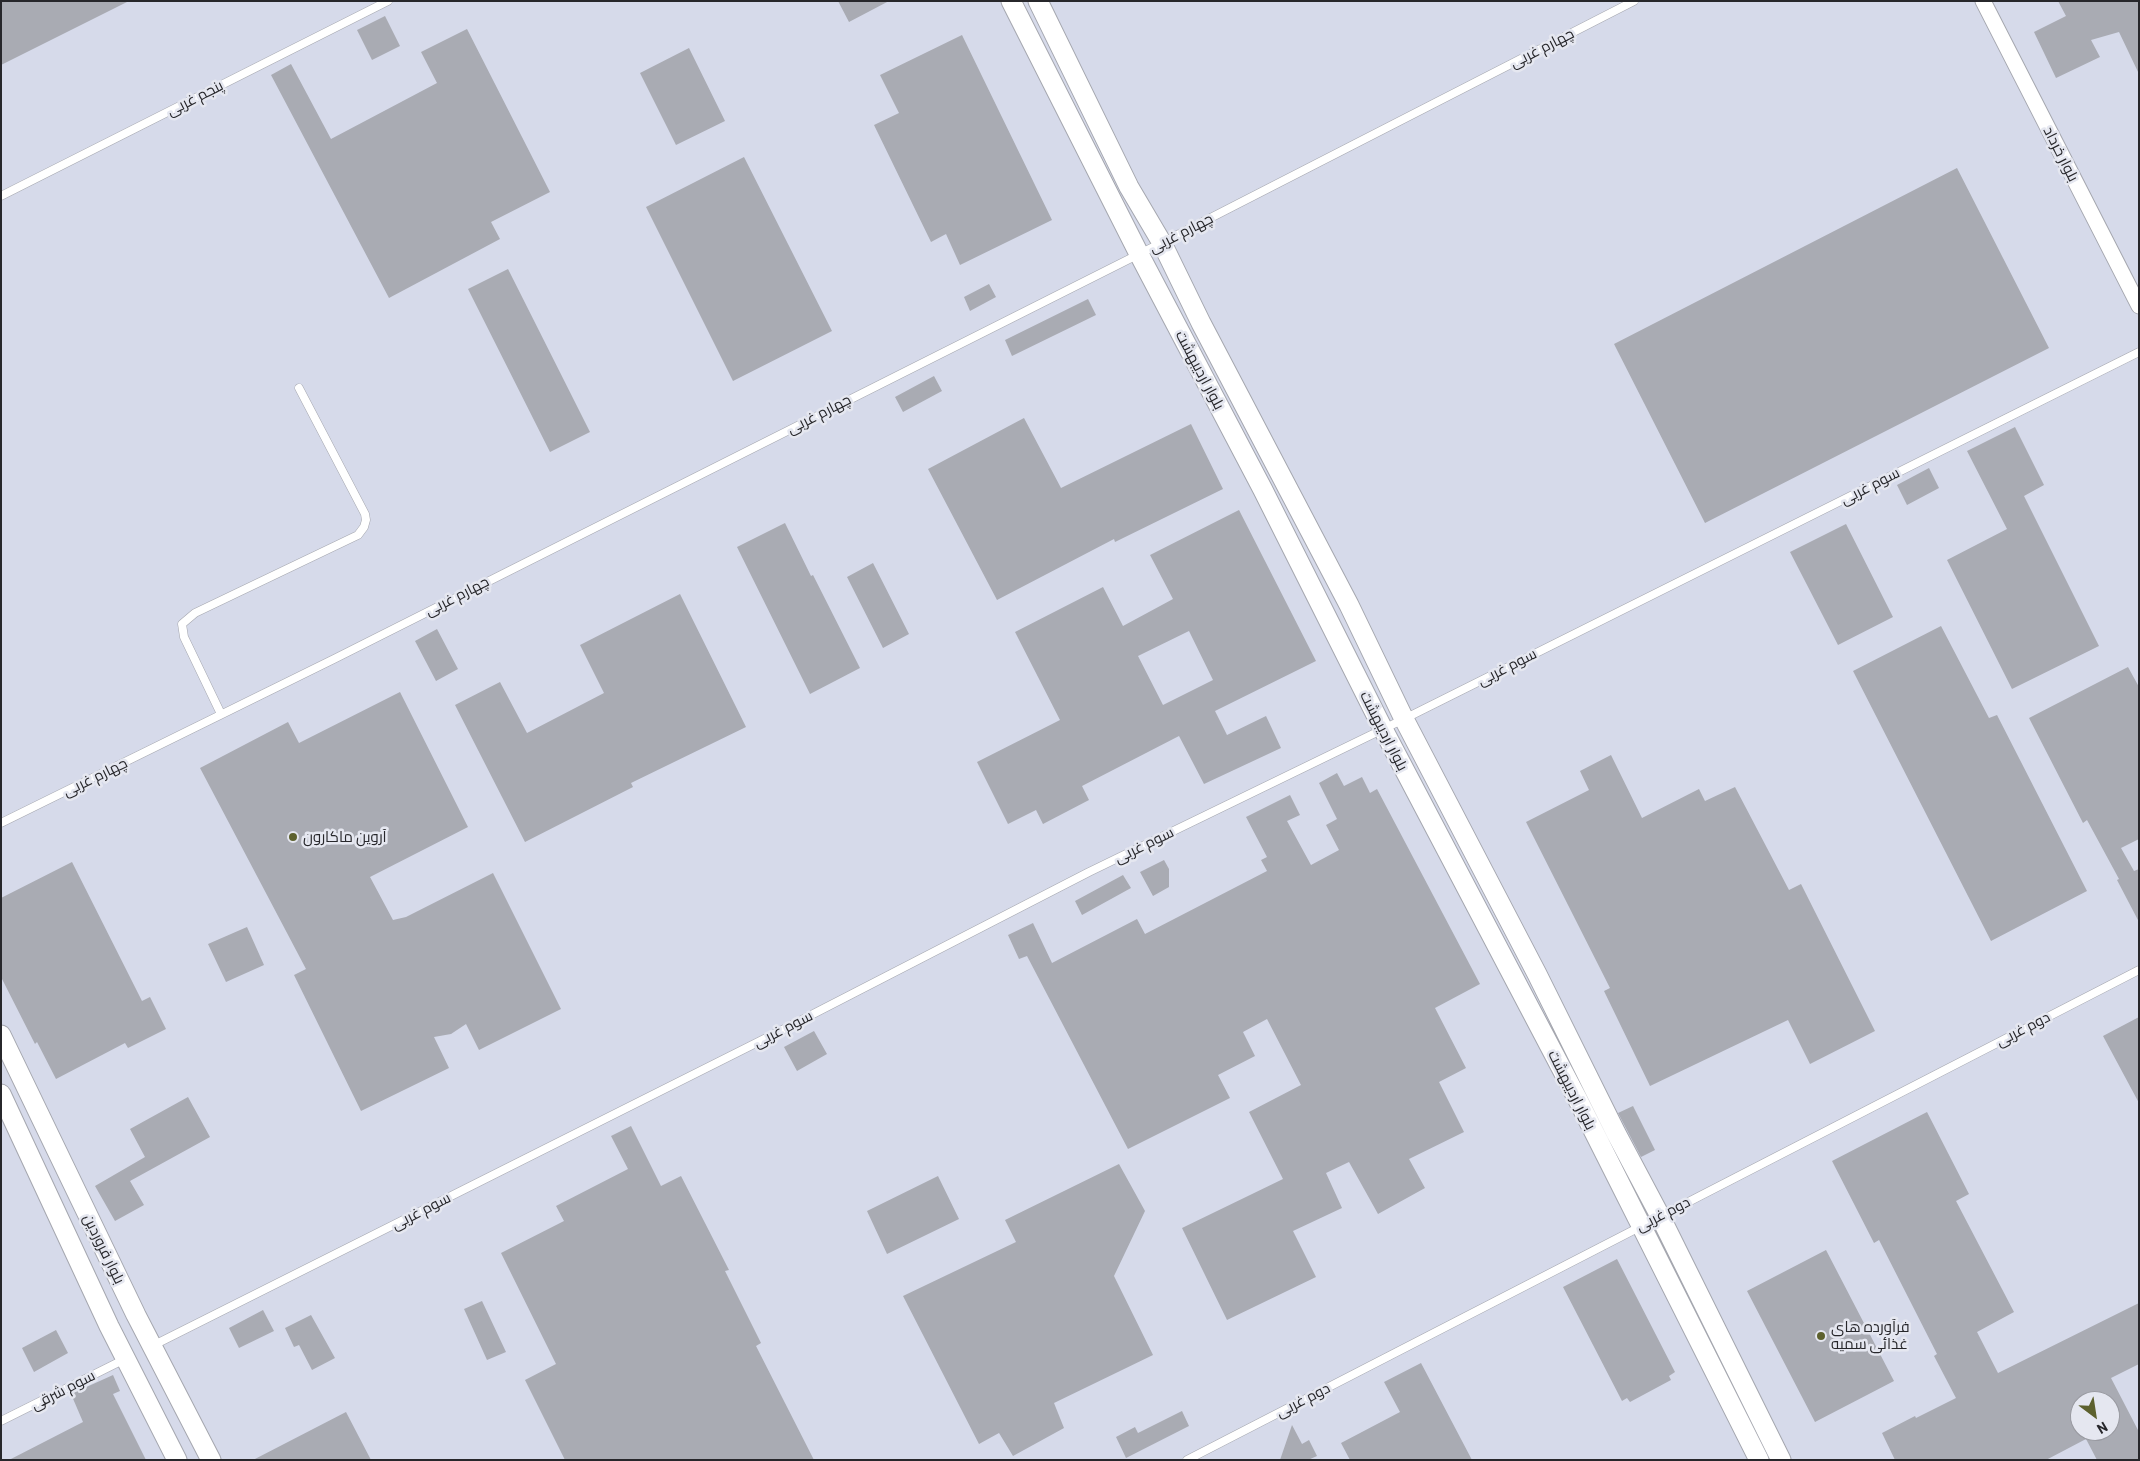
<!DOCTYPE html>
<meta charset="utf-8">
<style>
body{margin:0}
#map{position:relative;width:2140px;height:1461px;overflow:hidden;background:#e5e7f0;font-family:Barlow,sans-serif}
canvas{display:block}
.frame{position:absolute;inset:0;border:2px solid #27272b;pointer-events:none}
.north{position:absolute;left:2070px;top:1391px;width:50px;height:50px;box-sizing:border-box;background:#e5e7f0;border:1px solid #999aa1;border-radius:50%;rotate:149deg;font-size:14px;font-weight:700;line-height:20px;text-align:center;color:#27272b}
.north::after{content:'';display:block;margin:auto;width:18px;height:22px;background:#5d612e;clip-path:polygon(50% 0,100% 100%,50% 72%,0 100%)}
</style>
<div id="map">
<canvas width="2140" height="1461"></canvas>
<div class="frame"></div>
<div class="north">N</div>
</div>
<script>
const g = document.querySelector('canvas').getContext('2d');
g.lineJoin = 'round';
function paint(path, color) {
  g.fillStyle = color;
  g.fill(path, 'evenodd');
}
function shape(rows) {
  const path = new Path2D();
  for (const r of rows) {
    path.moveTo(r[0], r[1]);
    for (let i = 2; i < r.length; i += 2) path.lineTo(r[i], r[i + 1]);
  }
  return path;
}
function stroke(path, color, width, dash) {
  g.strokeStyle = color;
  g.lineWidth = width;
  g.lineCap = dash ? 'butt' : 'round';
  g.setLineDash(dash || []);
  g.stroke(path);
}
function drawText(font, color, halo, rows, align = 'center') {
  g.font = font + ' Barlow,Cairo,sans-serif';
  g.lineWidth = 5;
  g.setLineDash([]);
  g.textBaseline = 'middle';
  g.strokeStyle = halo;
  g.fillStyle = color;
  for (const [text, x, y, turn = 0] of rows) {
    g.save();
    g.translate(x, y);
    g.rotate((+turn || 0) * Math.PI / 180);
    g.textAlign = isNaN(turn) ? turn : align;
    if (halo) g.strokeText(text, 0, 0);
    g.fillText(text, 0, 0);
    g.restore();
  }
}
paint(shape([
 [1,1,2139,1,2139,1460,1,1460],
 [2080,1401,2110,1401,2110,1431,2080,1431]
]), '#d6daea');
paint(shape([
 [1,1,129,1,1,65],
 [838,1,889,1,849,22],
 [2058,1,2139,1,2139,74,2119,32,2091,40,2100,57,2056,78,2034,32,2066,16],
 [385,16,400,46,372,60,357,30],
 [467,29,550,192,491,222,500,239,389,298,271,75,291,64,331,139,437,83,421,52],
 [962,35,1052,220,960,265,946,234,931,242,874,125,899,113,880,75],
 [689,48,725,121,676,145,640,73],
 [744,157,832,331,733,381,646,207],
 [1957,168,2049,348,1705,523,1614,344],
 [508,269,590,432,550,452,468,289],
 [989,284,996,297,970,311,964,297],
 [1088,299,1096,315,1012,356,1005,340],
 [934,376,942,391,903,412,895,397],
 [1024,418,1061,488,1191,424,1223,489,1115,542,1114,539,997,600,928,469],
 [2015,427,2044,485,2024,496,2099,646,2012,689,1947,560,2007,529,1967,451],
 [1929,468,1939,488,1907,505,1897,485],
 [1239,510,1316,661,1215,711,1227,735,1266,716,1281,748,1204,784,1179,736,1082,786,1089,800,1043,824,1036,810,1008,824,977,762,1060,720,1015,632,1103,587,1123,626,1173,599,1150,555],
 [1189,631,1213,680,1163,705,1138,656],
 [785,523,811,576,813,575,860,668,810,694,737,547],
 [1846,524,1893,617,1838,645,1790,552],
 [873,563,909,634,883,648,847,577],
 [680,594,746,727,631,783,633,787,525,842,455,705,500,682,527,733,604,693,580,645],
 [1941,626,1989,718,1997,715,2087,891,1991,941,1853,671],
 [437,629,458,669,436,681,415,641],
 [2128,667,2139,687,2139,839,2121,848,2134,871,2139,869,2139,922,2117,880,2119,879,2087,820,2083,823,2029,718],
 [400,692,468,827,370,877,393,920,406,917,493,873,561,1009,479,1050,466,1024,451,1034,434,1037,449,1068,361,1111,294,975,306,969,200,768,288,722,299,743],
 [1611,755,1642,818,1699,789,1705,801,1735,787,1789,890,1801,884,1875,1031,1810,1064,1788,1020,1650,1086,1604,991,1610,988,1526,822,1589,790,1580,771],
 [1337,773,1344,786,1362,777,1370,793,1377,789,1480,984,1435,1008,1466,1068,1439,1082,1464,1132,1409,1159,1425,1188,1378,1214,1349,1162,1326,1173,1342,1208,1293,1231,1316,1277,1227,1320,1182,1228,1283,1179,1249,1112,1301,1085,1267,1019,1243,1032,1255,1056,1218,1075,1230,1098,1128,1149,1027,956,1019,959,1008,935,1033,923,1052,963,1137,919,1145,934,1267,871,1261,860,1267,857,1246,817,1290,795,1300,815,1287,821,1311,865,1339,850,1326,825,1337,819,1319,783],
 [1164,860,1169,869,1169,887,1153,896,1140,872],
 [72,862,142,1001,150,997,166,1029,128,1048,125,1043,56,1079,37,1042,35,1044,1,977,1,898],
 [1123,875,1131,888,1082,915,1075,901],
 [247,927,264,965,226,982,208,944],
 [2139,1017,2139,1103,2103,1036],
 [814,1031,827,1054,797,1071,784,1047],
 [188,1097,210,1137,130,1181,144,1205,115,1221,95,1186,145,1157,130,1129],
 [1633,1106,1655,1150,1641,1157,1618,1113],
 [1927,1112,1969,1194,1956,1201,2014,1312,1977,1332,1998,1373,2139,1303,2139,1364,2111,1378,2139,1432,2139,1460,2097,1460,2086,1439,2046,1460,1895,1460,1882,1433,1915,1416,1916,1418,1956,1398,1934,1356,1937,1354,1879,1240,1874,1243,1832,1161],
 [2080,1401,2110,1401,2110,1431,2080,1431],
 [631,1126,661,1186,681,1176,729,1270,725,1271,761,1343,756,1346,814,1460,565,1460,525,1380,556,1364,501,1253,564,1221,556,1206,628,1169,611,1136],
 [1119,1164,1145,1211,1114,1276,1153,1355,1054,1403,1064,1428,1013,1456,999,1433,979,1444,903,1296,1016,1242,1005,1220],
 [938,1176,959,1219,887,1254,867,1211],
 [1826,1250,1894,1381,1815,1422,1747,1291],
 [1617,1259,1675,1372,1669,1376,1671,1380,1630,1402,1627,1398,1622,1401,1563,1287],
 [482,1301,506,1352,487,1360,464,1309],
 [263,1310,274,1331,239,1348,229,1328],
 [311,1315,335,1358,312,1370,299,1345,294,1347,285,1328],
 [56,1330,68,1353,34,1372,22,1348],
 [1421,1363,1472,1460,1350,1460,1341,1443,1400,1412,1384,1382],
 [113,1375,120,1391,113,1394,146,1460,9,1460,83,1422,71,1394],
 [1182,1411,1189,1426,1126,1458,1116,1437,1135,1427,1138,1433],
 [346,1412,371,1460,253,1460],
 [1292,1425,1302,1444,1309,1440,1317,1456,1308,1460,1280,1460]
]), '#a9abb3');
const service = shape([
 [1,196,388,1],
 [221,714,184,637,182,624,195,613,358,535,364,527,366,520,365,514,299,388],
 [1,823,334,659,1185,231,1634,1],
 [152,1346,784,1029,1089,872,1404,719,2139,352],
 [1,1421,125,1359],
 [1187,1460,2139,970]
]);
const minor = shape([
 [1983,1,2139,306]
]);
const tertiary = shape([
 [1011,1,1139,254,1263,490,1383,729,1577,1098,1759,1460],
 [1038,1,1129,187,1162,243,1201,323,1349,605,1404,719,1537,974,1616,1133,1660,1216,1781,1460],
 [1,1035,136,1315,211,1460],
 [1,1094,109,1326,177,1460]
]);
stroke(service, '#a5a7af', 9);
stroke(minor, '#a5a7af', 17);
stroke(tertiary, '#a5a7af', 21);
stroke(service, '#fff', 8);
stroke(minor, '#fff', 15);
stroke(tertiary, '#fff', 19);
for (const [x, y, r, color] of [
 [293,837,5,"#5d612e"],
 [1821,1336,5,"#5d612e"]
]) {
  const dot = new Path2D();
  dot.arc(x, y, r, 0, 2 * Math.PI);
  g.fillStyle = color;
  g.fill(dot);
  stroke(dot, '#e5e7f0', 2);
}
drawText('15px', '#27272b', '#e5e7f0', [
 ["چهارم غربی",1542,48,-27],
 ["پنجم غربی",195,98,-27],
 ["بلوار خرداد",2061,154,63],
 ["چهارم غربی",1181,233,-27],
 ["بلوار اردیبهشت",1200,370,62],
 ["چهارم غربی",819,414,-27],
 ["سوم غربی",1870,486,-27],
 ["چهارم غربی",457,596,-27],
 ["سوم غربی",1507,667,-27],
 ["بلوار اردیبهشت",1384,731,63],
 ["چهارم غربی",95,777,-26],
 ["سوم غربی",1144,845,-26],
 ["سوم غربی",783,1029,-27],
 ["دوم غربی",2023,1029,-27],
 ["بلوار اردیبهشت",1572,1090,63],
 ["سوم غربی",421,1211,-27],
 ["دوم غربی",1663,1214,-27],
 ["بلوار فروردین",104,1249,64],
 ["سوم شرقی",63,1390,-27],
 ["دوم غربی",1303,1400,-27]
]);
drawText('15px', '#27272b', '#e5e7f0', [
 ["آروین ماکارون",303,837],
 ["فرآورده های",1831,1327],
 ["غذائی سمیه",1831,1344]
], 'left');
</script>
